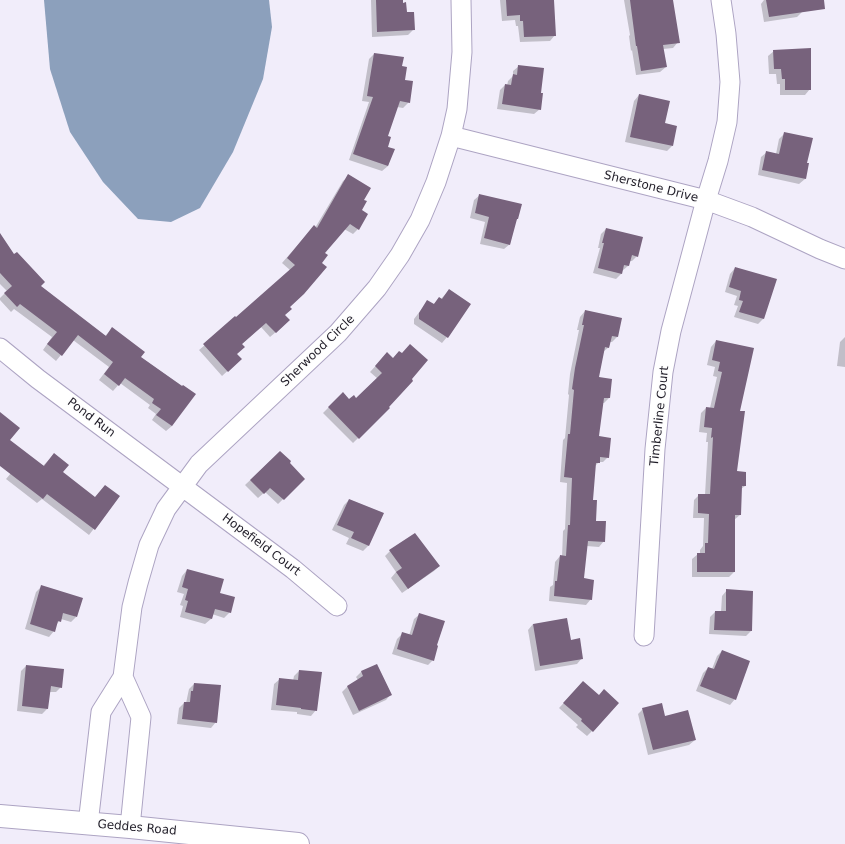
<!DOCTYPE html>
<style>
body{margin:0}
canvas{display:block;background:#f1edfa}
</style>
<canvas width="845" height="844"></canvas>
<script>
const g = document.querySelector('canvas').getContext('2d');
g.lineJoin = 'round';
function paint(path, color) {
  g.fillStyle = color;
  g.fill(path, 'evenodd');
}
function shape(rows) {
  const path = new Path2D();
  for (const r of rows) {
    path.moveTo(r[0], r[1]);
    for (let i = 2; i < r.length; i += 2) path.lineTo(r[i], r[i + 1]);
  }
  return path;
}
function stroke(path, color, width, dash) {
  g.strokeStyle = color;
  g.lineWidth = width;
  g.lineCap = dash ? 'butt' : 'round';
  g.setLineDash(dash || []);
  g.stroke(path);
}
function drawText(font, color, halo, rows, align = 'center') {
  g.font = font + ' "DejaVu Sans",sans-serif';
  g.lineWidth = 3;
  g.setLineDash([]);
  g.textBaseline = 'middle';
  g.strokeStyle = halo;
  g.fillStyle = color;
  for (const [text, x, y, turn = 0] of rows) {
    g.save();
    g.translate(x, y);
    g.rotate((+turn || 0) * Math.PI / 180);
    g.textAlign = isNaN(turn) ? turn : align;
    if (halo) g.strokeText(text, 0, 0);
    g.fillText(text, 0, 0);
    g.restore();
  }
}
paint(shape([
 [44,0,269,0,272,27,263,79,233,152,200,208,171,222,138,219,103,182,70,132,50,69]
]), '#8ca0bc');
paint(shape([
 [371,0,402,0,406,14,413,13,413,30,408,35,372,37],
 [500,0,553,0,555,35,550,41,520,42,518,26,516,26,515,20,502,21],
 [624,0,672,0,678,42,673,48,663,49,666,67,660,72,636,75,632,50,631,51,629,36,630,35],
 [764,0,800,0,802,12,797,17,764,22,761,4],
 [774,51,810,89,805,95,780,95,780,84,777,84,776,74,769,74,768,56],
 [374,54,401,67,409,102,403,108,397,107,387,137,387,147,393,149,388,166,382,171,349,160,369,102,362,101,369,59],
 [519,66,540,109,534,114,497,109,500,90,505,85,507,86,508,81,513,76,513,71],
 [639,95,664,124,672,146,667,151,625,142,634,101],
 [784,134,806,164,808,164,805,179,799,184,758,175,761,157,767,152,776,154,779,139],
 [349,176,363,200,358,229,353,234,344,229,324,253,284,315,283,326,270,337,261,327,241,345,236,354,235,364,222,376,199,350,236,319,290,270,282,263,309,232,315,228,343,181],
 [480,195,517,219,515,222,510,244,504,249,480,244,485,222,470,218,474,200],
 [606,229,637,256,632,261,629,261,628,266,622,271,621,274,616,279,593,273,600,248,598,248,601,234],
 [0,268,39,286,105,336,112,329,140,357,194,394,172,426,166,431,152,420,156,414,148,408,150,405,120,383,113,391,99,380,109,367,73,340,56,361,43,350,52,337,14,309,11,312,0,300,0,298,7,291,0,284],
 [735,268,775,280,763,319,758,324,734,317,738,306,734,305,737,296,725,292,730,274],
 [449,290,447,337,442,343,414,324,414,319,427,302,433,305,439,298,441,299],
 [585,311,621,319,617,337,612,342,610,342,609,347,603,352,598,378,609,398,604,403,602,403,598,437,608,457,603,462,599,462,595,466,592,501,595,522,604,541,599,547,586,546,583,579,591,599,586,605,549,601,550,587,553,585,555,562,560,556,562,557,563,531,565,529,567,483,560,482,563,440,565,438,569,395,568,394,570,374,579,330,577,330,580,317],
 [845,337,845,367,837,366,840,342],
 [716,341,739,412,736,472,745,486,741,489,740,515,734,520,734,572,729,577,692,577,692,559,698,554,700,554,700,550,703,546,704,518,693,518,694,500,699,495,705,495,708,442,706,442,707,433,699,432,701,413,706,408,710,408,717,377,713,376,715,367,707,365,711,347],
 [382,359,393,359,389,408,353,443,323,413,343,393,349,400,356,399,378,379,370,372],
 [0,422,9,441,43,466,54,454,62,473,95,498,119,496,89,535,42,499,37,503,6,479,11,473,0,465],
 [280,452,288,463,304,479,278,504,265,492,258,498,245,485],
 [349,500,383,514,368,546,363,551,346,544,349,538,332,530,344,505],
 [390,551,439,566,434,571,402,593,391,578,396,572,385,556],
 [187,570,219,594,230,612,224,618,212,614,211,619,205,624,180,617,183,606,180,605,184,594,177,592,182,576],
 [41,587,76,617,71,622,61,619,56,625,54,631,49,637,25,629,36,592],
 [727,590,751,631,746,636,709,634,710,617,715,612,721,612,722,596],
 [420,614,433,660,428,665,392,654,397,639,402,634,409,636,414,619],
 [533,624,570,641,582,658,577,664,535,671,528,630],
 [722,651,735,699,730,705,696,691,703,673,708,668,712,669,717,656],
 [377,665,391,694,386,700,353,715,342,692,347,687,358,680,356,677,361,672],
 [26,666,61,687,56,692,49,692,47,709,42,714,17,711,21,671],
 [299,671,316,710,311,716,297,714,297,712,271,710,274,684,280,679,293,681,294,676],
 [194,684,216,722,211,728,177,724,179,708,184,703,186,703,189,689],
 [578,688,592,731,587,736,576,727,578,725,559,708],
 [643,709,664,717,695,740,689,745,648,755,638,714]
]), '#0003');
paint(shape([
 [376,0,403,0,403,3,406,2,407,12,414,12,415,30,377,32],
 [506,0,554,0,556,36,524,37,523,21,520,21,520,15,507,16],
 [630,0,673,0,680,43,663,45,667,67,641,71,637,46,636,46],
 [766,0,824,0,825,9,769,17],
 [811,48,811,90,785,90,785,79,782,79,781,69,774,69,773,50],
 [374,53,404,57,402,66,407,67,405,80,413,81,410,103,400,101,388,136,391,137,388,147,395,149,388,166,353,154,373,97,367,96],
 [518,65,544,68,541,93,543,93,541,110,502,104,505,84,511,85,513,74,517,75],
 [639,94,670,101,665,123,677,126,673,146,630,137],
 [784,132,813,138,807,163,809,163,806,179,762,170,766,151,779,154],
 [348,174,371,188,364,200,367,201,362,210,368,214,359,230,350,224,325,253,328,255,322,263,327,267,304,294,290,307,292,309,285,315,290,320,276,333,266,323,242,344,245,347,237,354,242,359,228,372,203,344,235,316,236,317,295,265,287,258,314,225,317,228],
 [479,194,522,204,518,219,517,219,510,245,484,238,489,217,475,213],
 [606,228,643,237,638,257,632,255,629,266,624,265,622,274,598,268,604,243,602,243],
 [0,233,14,254,17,252,45,282,41,286,106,336,112,327,145,352,141,357,182,386,183,385,196,394,172,426,156,415,161,409,152,403,154,399,125,378,119,386,104,374,113,362,78,335,62,356,47,344,57,332,20,304,17,307,4,293,12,286,0,273],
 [735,267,777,279,764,319,739,312,743,301,739,300,741,291,729,287],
 [449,289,471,304,448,338,419,319,419,313,427,300,434,304,439,297,442,299],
 [585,310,622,318,618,337,612,336,609,348,605,347,599,377,612,379,610,398,604,398,599,436,611,438,609,458,600,457,600,463,596,463,593,500,597,500,596,521,606,521,605,542,588,541,584,578,594,580,592,600,554,596,555,581,557,581,560,555,566,556,568,525,570,525,572,478,564,477,568,434,570,434,574,390,572,389,575,368,584,325,582,325],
 [716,340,754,348,740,411,745,411,737,471,746,472,746,486,742,486,741,515,735,515,735,572,697,572,697,553,705,553,705,543,708,543,709,514,698,513,698,494,710,494,713,437,711,438,712,428,704,427,706,407,714,408,722,372,718,371,720,362,712,360],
 [410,344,428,360,412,379,413,381,389,407,390,408,359,439,328,407,343,392,349,399,354,395,356,398,382,373,375,366,387,352,393,358,399,351,402,353],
 [0,412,20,428,10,440,44,466,54,453,69,465,63,472,95,497,105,485,120,496,95,530,47,494,43,499,0,466],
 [280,451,291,461,290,463,305,479,284,500,270,488,264,494,250,480],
 [349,499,384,513,369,546,351,538,354,532,337,525],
 [415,533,440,566,408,589,396,572,402,568,389,550],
 [187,569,224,579,220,593,235,597,231,613,215,609,212,619,185,612,188,601,185,600,188,589,182,587],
 [41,585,83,598,77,617,63,613,61,622,58,621,55,632,30,624],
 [726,589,753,591,752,631,714,630,715,611,726,611],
 [419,613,445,621,437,645,438,646,434,661,397,649,402,632,412,635],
 [567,618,571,640,580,638,583,659,540,666,533,624],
 [722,650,750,661,736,700,700,686,708,667,714,669],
 [377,664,392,695,359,711,347,686,363,676,361,671],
 [26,665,64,669,62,688,51,686,48,709,22,706],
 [299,670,322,672,317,711,301,709,301,708,276,705,279,678,298,680],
 [583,681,599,695,604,689,619,703,593,732,581,721,582,719,563,703],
 [194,683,221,685,217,723,182,719,184,702,190,702,191,691,193,691],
 [662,703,665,716,688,710,696,740,653,750,642,708]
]), '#77627c');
const minor = shape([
 [451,136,706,200,752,217,820,249,845,259],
 [0,348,38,379,293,569,337,606],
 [644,636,655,449,663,372,671,331,706,200,718,161,727,122,730,82,726,34,721,0],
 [123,677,141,717,130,827],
 [88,824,101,712,123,677,132,607,138,583,149,545,166,509,199,464,338,333,377,288,400,255,420,220,436,182,451,136,457,109,462,52,461,0]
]);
const secondary = shape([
 [0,816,130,827,298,844]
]);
stroke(minor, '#ada4c3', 21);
stroke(secondary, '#ada4c3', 24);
stroke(minor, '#fff', 19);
stroke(secondary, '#fff', 22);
drawText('12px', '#1e1b26', '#fdfdfd', [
 ["Sherstone Drive",651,187,14],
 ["Sherwood Circle",318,351,-44],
 ["Timberline Court",660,416,-84],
 ["Pond Run",91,418,37],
 ["Hopefield Court",261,545,37],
 ["Geddes Road",137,828,5]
]);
</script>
